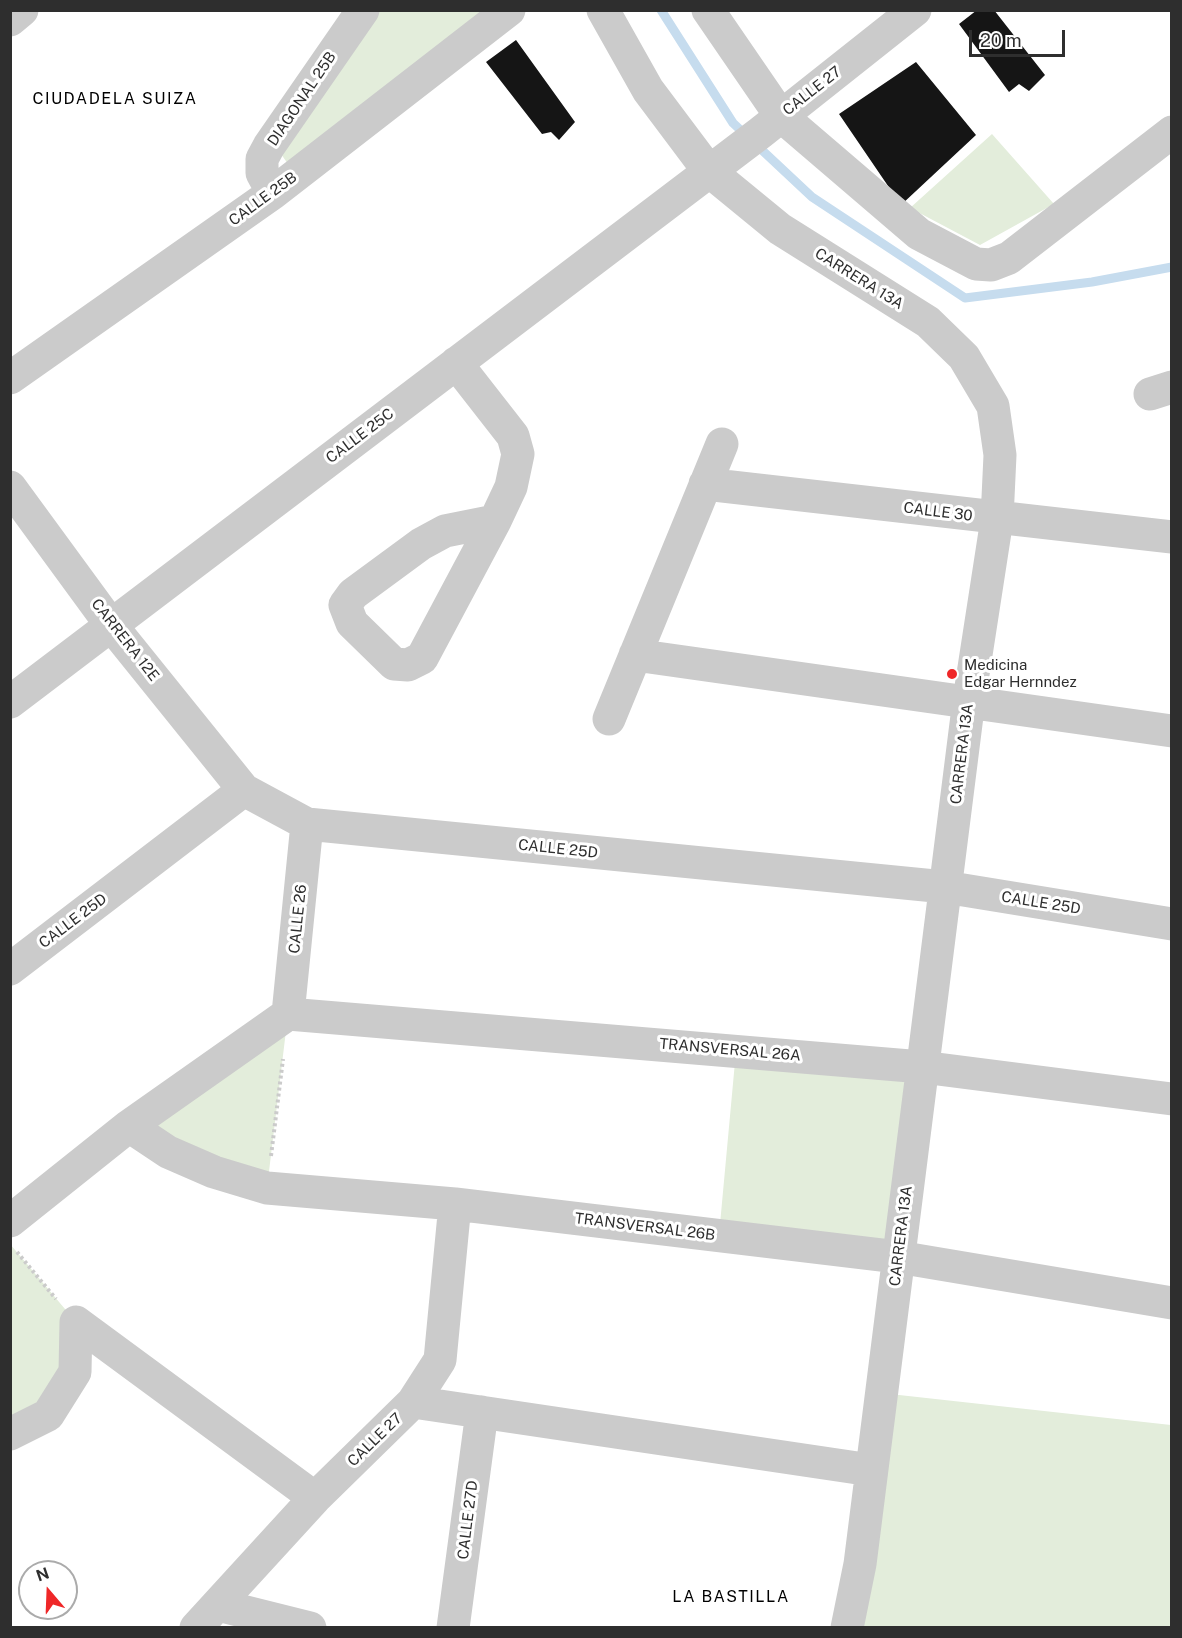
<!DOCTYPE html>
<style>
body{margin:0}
#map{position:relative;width:1182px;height:1638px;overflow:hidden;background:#fff;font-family:"Public Sans",sans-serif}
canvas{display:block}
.frame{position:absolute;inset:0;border:12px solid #2e2e2e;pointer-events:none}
.north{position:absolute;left:18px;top:1560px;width:60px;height:60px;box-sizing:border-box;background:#fff;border:2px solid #ababab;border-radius:50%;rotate:341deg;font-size:16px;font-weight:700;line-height:24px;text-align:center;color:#2e2e2e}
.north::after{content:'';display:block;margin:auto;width:21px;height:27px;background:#ef2728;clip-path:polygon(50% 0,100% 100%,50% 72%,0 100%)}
.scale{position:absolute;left:969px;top:30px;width:96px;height:27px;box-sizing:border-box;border:3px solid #2e2e2e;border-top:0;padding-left:8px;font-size:18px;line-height:21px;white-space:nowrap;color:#2e2e2e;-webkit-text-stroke:4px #fff;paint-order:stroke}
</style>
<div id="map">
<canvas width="1182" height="1638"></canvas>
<div class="frame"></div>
<div class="north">N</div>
<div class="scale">20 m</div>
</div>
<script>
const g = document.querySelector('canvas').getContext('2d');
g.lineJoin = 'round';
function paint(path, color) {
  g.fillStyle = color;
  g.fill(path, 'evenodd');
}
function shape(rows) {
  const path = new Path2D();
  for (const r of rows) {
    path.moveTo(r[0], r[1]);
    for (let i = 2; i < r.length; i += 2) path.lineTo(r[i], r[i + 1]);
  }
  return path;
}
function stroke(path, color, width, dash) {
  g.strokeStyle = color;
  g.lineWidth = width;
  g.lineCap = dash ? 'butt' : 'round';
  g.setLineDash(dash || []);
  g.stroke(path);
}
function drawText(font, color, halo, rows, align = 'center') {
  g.font = font + ' "Public Sans",sans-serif';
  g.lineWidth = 6;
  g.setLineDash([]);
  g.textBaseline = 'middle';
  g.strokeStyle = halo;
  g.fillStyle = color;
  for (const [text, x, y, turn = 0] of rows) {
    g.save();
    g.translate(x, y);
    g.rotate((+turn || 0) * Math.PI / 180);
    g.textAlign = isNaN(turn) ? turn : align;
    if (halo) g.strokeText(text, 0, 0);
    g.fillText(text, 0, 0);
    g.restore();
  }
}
paint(shape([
 [367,11,507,11,293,171,276,147],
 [992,134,1054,204,980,245,910,208],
 [288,1014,267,1188,129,1126],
 [736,1051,922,1067,898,1257,719,1235],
 [10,1244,76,1322,75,1372,10,1434],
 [881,1393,1171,1425,1171,1627,843,1628]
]), '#e3eddb');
stroke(shape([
 [661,10,733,123,812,197,965,298,1092,282,1172,267]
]), '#c6dcee', 9);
paint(shape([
 [977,10,994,10,1045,75,1029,91,1019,84,1009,92,959,24],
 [516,40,575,122,559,140,551,132,542,134,486,62],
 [916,62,976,135,901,205,839,114]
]), '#151515');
stroke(shape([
 [271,1156,283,1059],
 [17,1252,56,1299]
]), '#cbcbcb', 4, [3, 3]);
stroke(shape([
 [603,10,648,90,708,170,780,229,928,322,964,357,993,406,1000,455,997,519,969,700,860,1564,847,1628],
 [708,10,780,115,919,234,976,264,991,265,1009,258,1172,132],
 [10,20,22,10],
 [273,193,262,173,262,159,269,146,363,10],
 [456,363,513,436,518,454,511,487,495,521,422,658,408,665,394,664,352,623,345,605,353,594,421,544,445,531,495,521],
 [10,378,273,193,509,10],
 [1150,394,1172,387],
 [705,484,1172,537],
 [10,487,111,625,244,790,307,824,945,887,1172,924],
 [635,655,1172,731],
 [10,702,760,133,915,10],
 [609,719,722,444],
 [10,969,244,790],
 [288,1014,922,1067,1172,1099],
 [288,1014,307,824],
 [129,1126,168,1152,214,1172,267,1188,455,1204,898,1257,1172,1303],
 [10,1221,129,1126,288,1014],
 [76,1322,315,1498],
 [413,1402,871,1470],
 [10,1434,48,1415,75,1372,76,1322],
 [218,1605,310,1628],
 [196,1628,315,1498,413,1402,440,1360,455,1204],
 [453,1628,482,1412]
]), '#cbcbcb', 33);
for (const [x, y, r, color] of [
 [952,674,6,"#ef2728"]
]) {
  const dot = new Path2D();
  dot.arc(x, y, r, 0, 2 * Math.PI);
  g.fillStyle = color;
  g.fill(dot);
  stroke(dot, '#fff', 2);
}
drawText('15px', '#2e2e2e', '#fff', [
 ["CALLE 27",812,91,-38],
 ["DIAGONAL 25B",302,99,-56],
 ["CALLE 25B",263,199,-36],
 ["CARRERA 13A",859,279,32],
 ["CALLE 25C",360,436,-37],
 ["CALLE 30",938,512,7],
 ["CARRERA 12E",125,640,52],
 ["CARRERA 13A",962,754,-83],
 ["CALLE 25D",558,849,6],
 ["CALLE 25D",1041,903,9],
 ["CALLE 26",298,919,-84],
 ["CALLE 25D",73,921,-37],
 ["TRANSVERSAL 26A",730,1050,5],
 ["TRANSVERSAL 26B",645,1227,7],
 ["CARRERA 13A",901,1236,-83],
 ["CALLE 27",375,1440,-44],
 ["CALLE 27D",468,1520,-83]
]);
drawText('15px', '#2e2e2e', '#fff', [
 ["Medicina",964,665],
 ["Edgar Hernndez",964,682]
], 'left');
g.letterSpacing = '1.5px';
drawText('16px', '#000', '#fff', [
 ["CIUDADELA SUIZA",115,99],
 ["LA BASTILLA",731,1597]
]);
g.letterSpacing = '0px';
</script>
